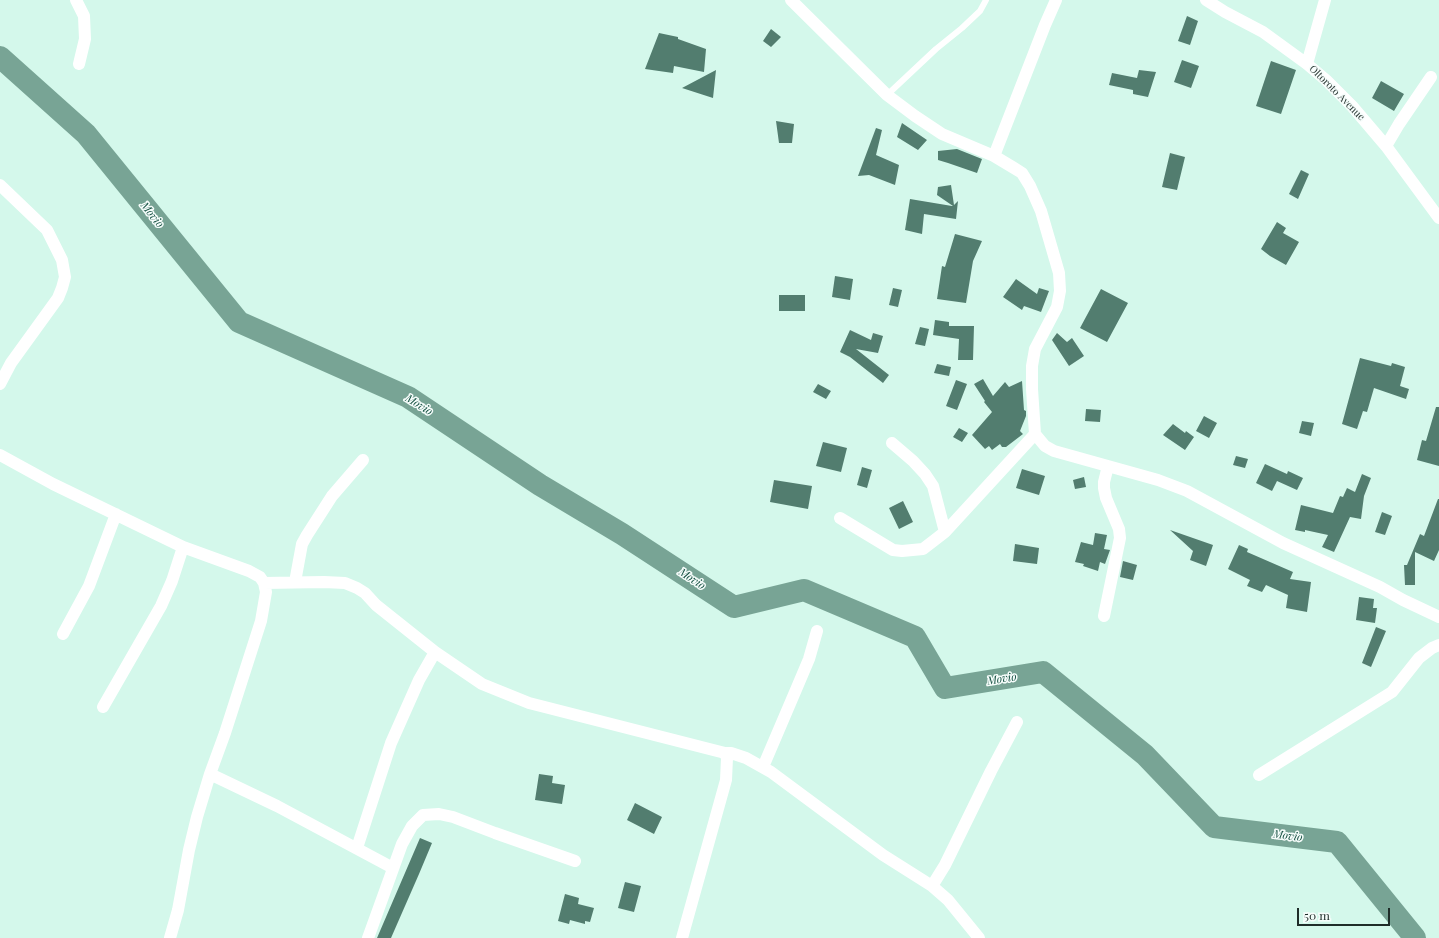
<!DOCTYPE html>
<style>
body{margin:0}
#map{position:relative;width:1439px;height:938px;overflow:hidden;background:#d4f8eb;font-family:"Playfair Display",serif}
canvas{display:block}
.scale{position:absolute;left:1297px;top:908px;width:93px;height:18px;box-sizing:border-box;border:2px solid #1f2d29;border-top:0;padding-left:5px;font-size:12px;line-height:14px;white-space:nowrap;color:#1f2d29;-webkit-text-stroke:3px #f6fdfb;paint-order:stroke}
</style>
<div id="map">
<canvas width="1439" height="938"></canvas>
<div class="scale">50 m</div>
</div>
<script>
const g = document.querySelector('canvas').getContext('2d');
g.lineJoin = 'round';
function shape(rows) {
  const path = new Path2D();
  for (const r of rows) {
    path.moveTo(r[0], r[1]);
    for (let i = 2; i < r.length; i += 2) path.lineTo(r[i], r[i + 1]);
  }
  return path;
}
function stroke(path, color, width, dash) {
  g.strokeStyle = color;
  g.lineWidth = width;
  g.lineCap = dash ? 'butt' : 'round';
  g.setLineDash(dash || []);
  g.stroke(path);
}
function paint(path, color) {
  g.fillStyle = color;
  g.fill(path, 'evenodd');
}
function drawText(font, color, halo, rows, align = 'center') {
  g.font = font + ' "Playfair Display",serif';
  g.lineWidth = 3;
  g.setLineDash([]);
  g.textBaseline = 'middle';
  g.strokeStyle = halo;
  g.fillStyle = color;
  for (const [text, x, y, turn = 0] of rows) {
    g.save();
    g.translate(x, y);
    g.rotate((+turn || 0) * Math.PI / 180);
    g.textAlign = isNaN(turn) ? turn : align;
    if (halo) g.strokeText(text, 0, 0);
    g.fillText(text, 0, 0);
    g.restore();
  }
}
stroke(shape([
 [0,57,86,134,239,322,408,397,540,485,622,534,734,607,804,590,915,637,945,688,1043,672,1145,755,1214,827,1337,842,1415,938]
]), '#78a495', 22);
paint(shape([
 [1187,16,1198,21,1190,45,1178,41],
 [771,29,781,37,771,47,763,41],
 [659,33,678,37,678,39,706,49,704,72,674,66,673,73,645,69],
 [1182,60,1199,66,1191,88,1174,82],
 [1271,61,1296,70,1281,114,1256,106],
 [716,70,713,98,682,88],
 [1139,70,1156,72,1148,97,1133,94,1133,90,1109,85,1112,73,1137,78],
 [1381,81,1404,94,1394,111,1372,98],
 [776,121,794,124,792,143,779,143],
 [902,123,927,140,918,150,897,137],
 [876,128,882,130,876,155,899,165,895,185,869,175,858,176],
 [957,149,982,159,977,173,948,163,938,160,938,151],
 [1170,153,1185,157,1177,190,1162,187],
 [1301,170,1309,174,1298,199,1289,194],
 [951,185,954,205,958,201,956,219,924,214,922,234,905,230,910,199,952,206,953,206,937,195,938,187],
 [1277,222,1286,228,1283,233,1299,242,1286,265,1270,256,1261,249],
 [955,234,982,241,973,261,966,303,937,299,942,266,945,267],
 [835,276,853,279,850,300,832,297],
 [1016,279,1037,294,1039,288,1049,291,1041,312,1024,306,1022,310,1003,297],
 [893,288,902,290,898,307,889,305],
 [1101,289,1128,303,1107,342,1080,328],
 [779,295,805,295,805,311,779,311],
 [935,320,949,322,949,326,974,326,973,360,958,360,959,339,933,335],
 [920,327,929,329,925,346,915,344],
 [850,330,871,340,873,333,883,336,878,353,856,349,889,375,883,383,850,357,840,352],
 [1057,333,1067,342,1072,338,1084,356,1069,366,1052,340],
 [1360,358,1391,366,1392,363,1405,367,1400,386,1409,389,1406,399,1374,388,1367,412,1363,411,1357,429,1342,424],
 [937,364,951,367,949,376,934,373],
 [983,379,993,396,1005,382,1009,387,1022,381,1024,410,1026,411,1026,416,1020,431,1023,434,1006,447,1002,447,1000,444,992,450,989,446,985,449,972,435,992,412,984,402,985,401,974,384],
 [956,380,967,384,957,410,946,406],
 [818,384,831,391,826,399,813,392],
 [1436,407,1439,407,1439,466,1417,460,1422,440,1426,441],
 [1086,409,1101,410,1100,422,1085,421],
 [1204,416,1217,423,1209,438,1196,431],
 [1302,421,1314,423,1311,436,1299,433],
 [1173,424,1185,433,1186,431,1194,437,1185,450,1163,435],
 [959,428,968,433,962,442,953,437],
 [823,442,847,448,841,472,816,466],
 [1236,456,1248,459,1245,468,1233,465],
 [1265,464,1287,474,1288,471,1303,478,1297,490,1277,481,1272,491,1256,483],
 [862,467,872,470,867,488,857,485],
 [1022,469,1045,476,1039,495,1016,488],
 [1362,474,1371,478,1364,496,1361,519,1350,517,1334,552,1322,547,1328,535,1305,530,1305,532,1295,530,1301,505,1333,513,1340,496,1343,497,1347,488,1355,492],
 [1084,477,1086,487,1075,489,1073,480],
 [774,480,812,486,808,509,770,502],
 [1438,499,1439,499,1439,550,1434,561,1415,552,1415,585,1405,585,1404,565,1407,565,1420,534,1424,536],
 [903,501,913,522,899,529,889,508],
 [1382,512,1392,516,1385,535,1375,532],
 [1170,530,1213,545,1206,566,1190,560,1193,551],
 [1095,533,1107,535,1104,549,1110,550,1105,564,1100,562,1098,571,1083,566,1084,564,1075,562,1081,542,1093,545],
 [1015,544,1039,548,1037,564,1013,561],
 [1239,545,1248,549,1247,552,1293,572,1290,579,1311,582,1307,612,1286,608,1288,595,1266,585,1262,592,1247,586,1250,580,1228,569],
 [1123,561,1137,565,1133,580,1120,577],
 [1359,597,1374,599,1373,608,1377,608,1375,623,1356,620],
 [1376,627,1386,631,1371,667,1362,663],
 [539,774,553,776,552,783,565,785,562,804,535,800],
 [635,803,662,817,654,834,627,820],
 [420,838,432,843,419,874,391,938,377,938],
 [625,882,641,886,634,912,618,908],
 [565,894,579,898,578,904,594,908,590,922,585,921,585,924,570,920,569,924,558,921]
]), '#527d6f');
stroke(shape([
 [887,95,936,49,962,28,980,11,986,0]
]), '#fff', 6);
stroke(shape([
 [76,0,84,16,85,39,79,64],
 [791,0,887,95,915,116,942,134,994,156,1014,168,1022,173,1030,186,1041,211,1059,273,1060,291,1057,307,1035,349,1032,366,1032,389,1035,434,1045,446,1054,451,1158,480,1187,491,1283,543,1380,587,1403,600,1439,617],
 [1206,0,1225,12,1263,32,1307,64,1326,80,1352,106,1386,146,1439,218],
 [1307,64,1325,0],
 [1386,146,1399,124,1431,77],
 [994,156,1045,25,1056,0],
 [0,185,47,230,62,260,65,277,62,288,58,298,11,363,0,384],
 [892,443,913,461,925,474,933,486,945,532],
 [0,455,53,484,183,547,249,571,260,577,264,583,266,592,261,621,225,733,210,774,197,817,189,850,178,910,170,938],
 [840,518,893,550,902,551,923,549,945,532,1035,434],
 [295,582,302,544,307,535,332,496,363,460],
 [264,583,324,582,345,583,357,588,365,593,376,605,435,652,482,684,529,703,725,753,727,758,726,780,682,938],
 [1104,616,1120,538,1119,529,1106,498,1104,488,1104,482,1108,466],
 [63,634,89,586,116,514],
 [103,707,161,606,172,581,183,547],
 [725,753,731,753,746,758,771,772,883,855,932,886,948,900,979,938],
 [763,767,798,685,809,659,817,631],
 [210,774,277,806,393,868],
 [1259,775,1392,692,1419,658,1432,648,1439,645],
 [357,848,391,743,419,680,435,652],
 [932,886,945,865,991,771,1017,722],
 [368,938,402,844,412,826,423,815,439,814,453,817,495,833,575,861]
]), '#fff', 12);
drawText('10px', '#1f2d29', '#f6fdfb', [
 ["Oltoroto Avenue",1337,93,45]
]);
drawText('italic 11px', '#104d3e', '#f6fdfb', [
 ["Movio",152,215,51],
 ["Movio",419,405,32],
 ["Movio",692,579,33],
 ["Movio",1002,679,-9],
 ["Movio",1288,836,7]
]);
</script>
